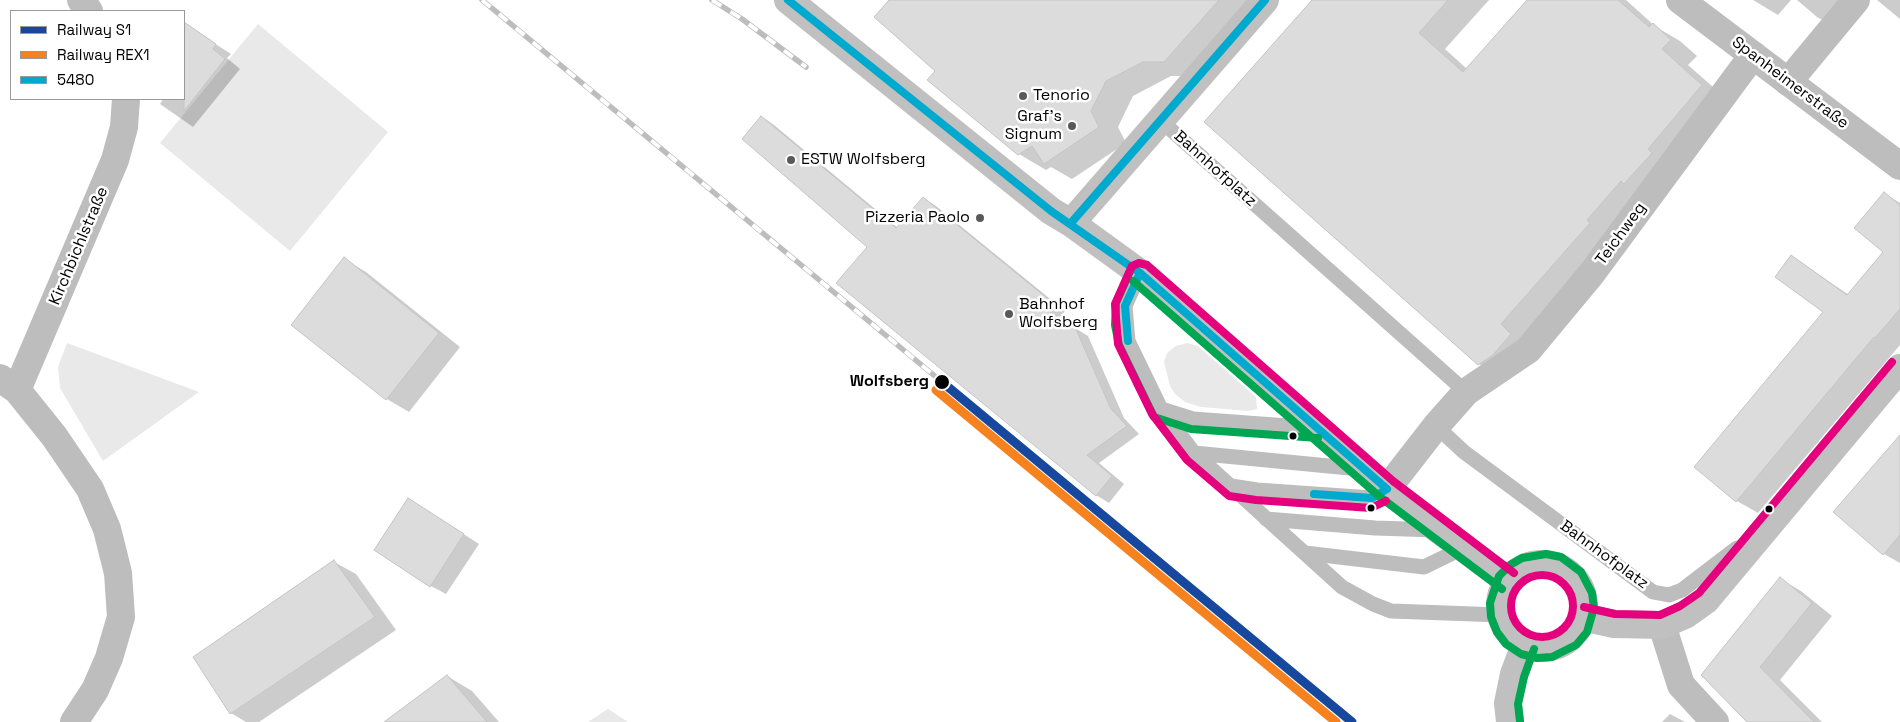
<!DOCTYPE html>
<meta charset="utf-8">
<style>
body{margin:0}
#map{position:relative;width:1900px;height:722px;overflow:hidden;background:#fff;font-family:"Space Grotesk",sans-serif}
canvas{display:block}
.legend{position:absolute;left:10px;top:10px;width:175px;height:90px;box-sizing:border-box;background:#fff;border:1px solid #999;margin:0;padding:6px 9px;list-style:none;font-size:15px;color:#000}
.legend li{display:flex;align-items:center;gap:10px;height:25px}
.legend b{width:25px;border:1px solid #999}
</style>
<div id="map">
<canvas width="1900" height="722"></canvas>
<ul class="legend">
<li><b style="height:6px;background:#17489e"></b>Railway S1</li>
<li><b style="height:6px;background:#f5821f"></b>Railway REX1</li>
<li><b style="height:6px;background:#00a9ce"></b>5480</li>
</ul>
</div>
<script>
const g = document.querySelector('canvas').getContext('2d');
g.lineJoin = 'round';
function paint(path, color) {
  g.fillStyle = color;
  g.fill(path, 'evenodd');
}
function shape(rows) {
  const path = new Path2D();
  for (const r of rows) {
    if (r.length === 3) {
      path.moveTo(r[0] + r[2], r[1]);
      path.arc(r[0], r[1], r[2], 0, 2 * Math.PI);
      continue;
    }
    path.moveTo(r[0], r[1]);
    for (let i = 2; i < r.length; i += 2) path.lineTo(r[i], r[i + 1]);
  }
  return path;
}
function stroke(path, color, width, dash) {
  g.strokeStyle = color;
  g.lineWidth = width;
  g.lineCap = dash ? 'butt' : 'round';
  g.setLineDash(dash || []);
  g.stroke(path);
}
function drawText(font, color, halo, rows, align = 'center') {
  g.font = font + ' "Space Grotesk",sans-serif';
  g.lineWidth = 5;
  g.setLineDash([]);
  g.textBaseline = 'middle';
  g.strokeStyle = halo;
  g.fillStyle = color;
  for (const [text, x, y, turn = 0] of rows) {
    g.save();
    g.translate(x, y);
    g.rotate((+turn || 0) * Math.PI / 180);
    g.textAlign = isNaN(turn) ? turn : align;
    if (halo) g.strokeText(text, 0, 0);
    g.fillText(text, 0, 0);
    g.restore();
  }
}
paint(shape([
 [258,24,388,132,290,251,160,143],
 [67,343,199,392,103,461,60,388,58,367],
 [1187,343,1198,346,1256,397,1257,409,1248,411,1201,407,1185,402,1175,394,1170,386,1164,362,1167,353,1176,346],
 [608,709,628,722,588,722]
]), '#e9e9e9');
paint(shape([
 [890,0,1260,0,1192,76,1171,76,1133,96,1118,127,1126,143,1072,179,1051,167,1046,170,1019,154,937,71],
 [1313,0,1489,0,1445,49,1467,69,1528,0,1626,0,1656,27,1680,41,1697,56,1688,65,1729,101,1506,380,1479,364],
 [1753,0,1791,0,1778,15],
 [1797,0,1869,0,1842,31,1817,17],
 [1877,0,1900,0,1900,19],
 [192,29,231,54,227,58,240,69,193,127,160,104,163,99,184,99,184,73,193,61,184,54,184,40],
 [762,117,774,125,898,228,923,198,936,206,1065,311,1059,318,1088,336,1124,418,1139,434,1099,463,1124,484,1109,503,1096,495,869,247],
 [1885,194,1900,203,1900,345,1758,513,1737,501,1696,467,1824,312,1791,256,1849,295,1885,252],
 [344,259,366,272,460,347,409,412,387,399,293,324],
 [1900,436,1900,563,1884,554],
 [423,508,479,544,446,594,431,586],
 [334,562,356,574,396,630,259,722,246,722,231,713,195,657],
 [1780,579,1801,591,1832,616,1780,680,1822,722,1749,722,1703,675],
 [447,676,472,691,499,722,386,722],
 [1670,714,1685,722,1662,722]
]), '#0003');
const building = shape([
 [889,0,1219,0,1164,62,1143,62,1106,81,1091,111,1099,127,1044,164,1032,146,1018,155,927,80,935,71,874,17,889,0],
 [1312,0,1448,0,1419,33,1463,72,1527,0,1618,0,1649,27,1653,23,1671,40,1662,49,1702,85,1648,149,1652,153,1624,184,1621,181,1587,220,1590,223,1501,324,1511,334,1493,355,1478,365,1204,122,1312,0],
 [184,22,216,44,213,49,225,59,184,111,184,22],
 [761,116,896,228,923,197,1053,303,1047,310,1075,327,1111,409,1127,426,1087,455,1112,476,1096,496,836,283,867,247,742,139,761,116],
 [1884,192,1900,205,1900,309,1875,338,1874,337,1736,502,1694,467,1823,312,1775,277,1791,255,1847,295,1883,252,1854,228,1884,192],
 [344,257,439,333,386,400,291,325,344,257],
 [1900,435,1900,535,1883,555,1833,512,1900,435],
 [408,498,464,534,430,587,374,550,408,498],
 [334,560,375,617,230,714,193,657,334,560],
 [1780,577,1812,603,1760,667,1814,722,1747,722,1701,675,1780,577],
 [447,675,487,722,384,722,447,675]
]);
paint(building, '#dcdcdc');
stroke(building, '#c4c4c4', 1);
stroke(shape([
 [1160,120,1466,392],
 [1140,273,1125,306,1128,341,1161,409,1194,453,1342,587,1373,604,1391,611,1501,615],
 [1161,409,1193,419,1315,428],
 [1436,426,1464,452,1653,592,1669,595,1682,590,1737,548],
 [1194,453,1360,469],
 [1231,486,1257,490,1372,498,1387,489],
 [1266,519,1375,528,1437,530],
 [1305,553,1424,567,1463,548]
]), '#bdbdbd', 15);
stroke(shape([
 [81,0,89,11],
 [1788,82,1856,0],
 [0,378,17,390,54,436,90,489,107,529,118,573,121,617,109,658,95,690,74,722],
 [17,390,115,160,124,127,126,99],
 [1387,489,1436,426,1466,392,1528,350,1592,273,1753,55],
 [1662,625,1681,685,1715,722]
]), '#bdbdbd', 28);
stroke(shape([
 [788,0,1051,211,1071,223,1140,273,1387,489,1439,530,1508,581],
 [1071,223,1265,0],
 [1542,606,42],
 [1582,617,1614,624,1662,625,1685,615,1706,600,1900,368],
 [1510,722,1508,703,1514,674,1525,645]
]), '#c0c0c0', 28);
stroke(shape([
 [1680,0,1900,166]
]), '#bdbdbd', 28);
const rail = shape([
 [482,0,942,382],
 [712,0,742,19,806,67]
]);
stroke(rail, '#bdbdbd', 5.5);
stroke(rail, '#fff', 4, [11]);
stroke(shape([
 [788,0,1051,211,1140,273,1387,489,1372,498,1314,494],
 [1071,223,1265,0],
 [1128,341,1125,306,1140,273]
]), '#00a9ce', 8);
stroke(shape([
 [1131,269,1116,303,1115,325,1119,345,1154,417,1191,429,1318,438],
 [1133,281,1380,497,1502,589],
 [1576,645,1552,657,1537,658,1521,654,1506,644,1497,632,1491,617,1490,603,1499,576,1510,565,1522,558,1546,554,1561,557,1581,572,1592,593,1594,608,1587,632,1577,644],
 [1520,721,1518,704,1524,677,1534,649]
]), '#00a651', 8);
stroke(shape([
 [1386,501,1371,508,1256,500,1229,496,1187,460,1152,414,1118,344,1115,304,1132,266,1139,263,1147,265,1393,481,1514,573],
 [1542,606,31],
 [1584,607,1615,614,1660,615,1680,606,1699,593,1892,362]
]), '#e5007d', 8);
stroke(shape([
 [942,382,1352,722]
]), '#17489e', 9);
stroke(shape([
 [936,390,1336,722]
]), '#f5821f', 9);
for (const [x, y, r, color] of [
 [1023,96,5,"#595959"],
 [1072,126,5,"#595959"],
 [791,160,5,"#595959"],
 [980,218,5,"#595959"],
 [1009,314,5,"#595959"],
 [942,382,8,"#000"],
 [1293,436,4.5,"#000"],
 [1371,508,4.5,"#000"],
 [1769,509,4.5,"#000"]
]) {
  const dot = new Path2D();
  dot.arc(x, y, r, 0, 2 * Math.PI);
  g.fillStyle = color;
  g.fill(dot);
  stroke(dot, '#fff', 2);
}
drawText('16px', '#000', '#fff', [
 ["Spanheimerstraße",1790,83,37],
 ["Bahnhofplatz",1215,169,42],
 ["Teichweg",1621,234,-54],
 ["Kirchbichlstraße",79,246,-67],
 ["Bahnhofplatz",1604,555,36]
]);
drawText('16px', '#000', '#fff', [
 ["Tenorio",1033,96],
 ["Graf's",1062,117,"right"],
 ["Signum",1062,135,"right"],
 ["ESTW Wolfsberg",801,160],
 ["Pizzeria Paolo",970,218,"right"],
 ["Bahnhof",1019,305],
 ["Wolfsberg",1019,323]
], 'left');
drawText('bold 16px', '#000', '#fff', [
 ["Wolfsberg",929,382]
], 'right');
</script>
